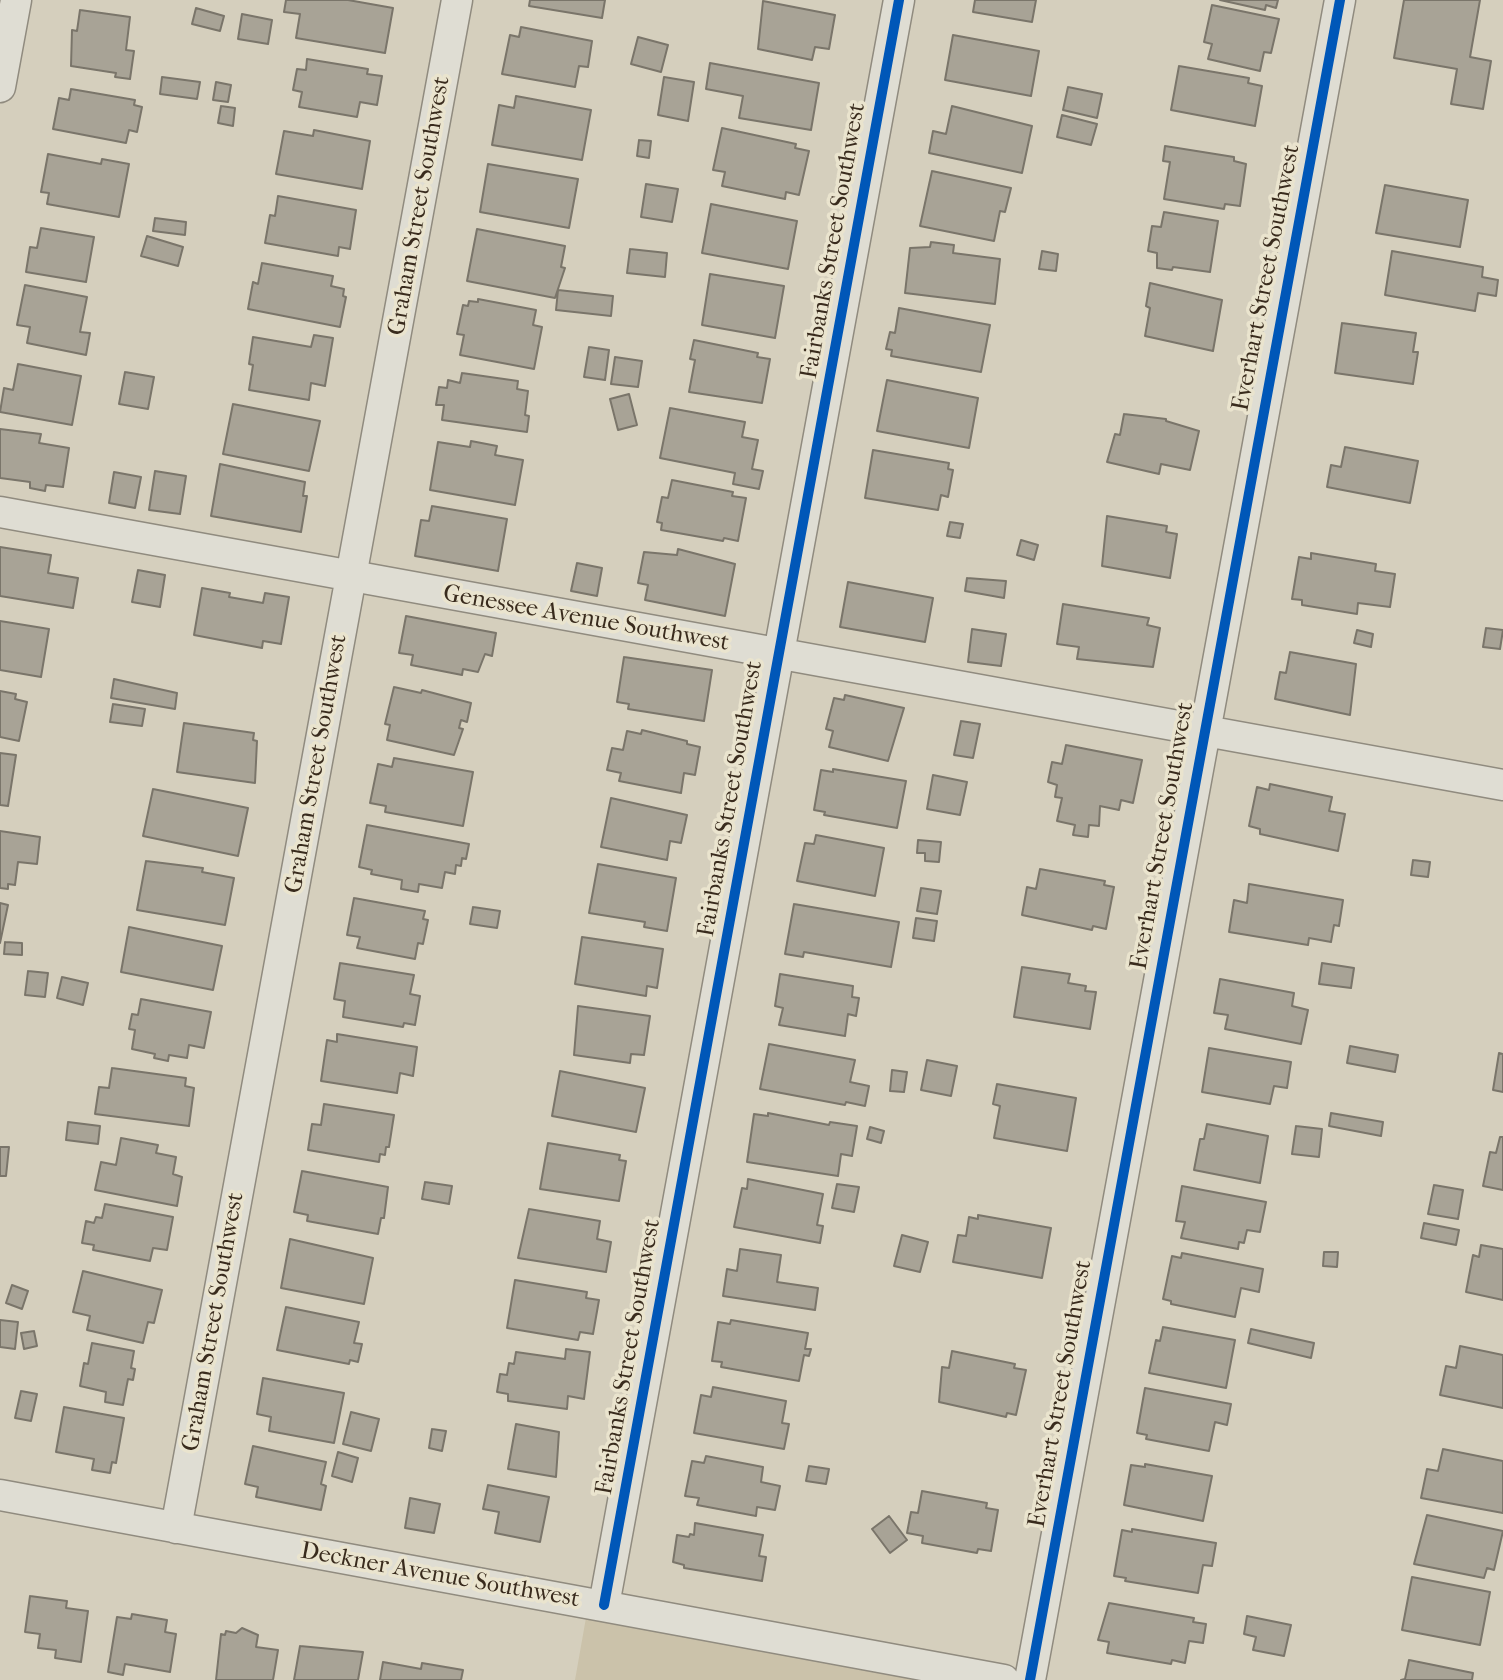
<!DOCTYPE html>
<style>
body{margin:0}
canvas{display:block;background:#d5cfbd}
</style>
<canvas width="1503" height="1680"></canvas>
<script>
const g = document.querySelector('canvas').getContext('2d');
g.lineJoin = 'round';
function paint(path, color) {
  g.fillStyle = color;
  g.fill(path, 'evenodd');
}
function shape(rows) {
  const path = new Path2D();
  for (const r of rows) {
    path.moveTo(r[0], r[1]);
    for (let i = 2; i < r.length; i += 2) path.lineTo(r[i], r[i + 1]);
  }
  return path;
}
function stroke(path, color, width, dash) {
  g.strokeStyle = color;
  g.lineWidth = width;
  g.lineCap = dash ? 'butt' : 'round';
  g.setLineDash(dash || []);
  g.stroke(path);
}
function drawText(font, color, halo, rows, align = 'center') {
  g.font = font + ' "IM FELL French Canon",serif';
  g.lineWidth = 7;
  g.setLineDash([]);
  g.textBaseline = 'middle';
  g.strokeStyle = halo;
  g.fillStyle = color;
  for (const [text, x, y, turn = 0] of rows) {
    g.save();
    g.translate(x, y);
    g.rotate((+turn || 0) * Math.PI / 180);
    g.textAlign = isNaN(turn) ? turn : align;
    if (halo) g.strokeText(text, 0, 0);
    g.fillText(text, 0, 0);
    g.restore();
  }
}
paint(shape([
 [590,1595,1029,1680,575,1680]
]), '#cbc2aa');
const building = shape([
 [286,0,348,0,393,8,385,53,296,38,300,14,284,12,286,0],
 [530,0,605,0,602,18,529,6,530,0],
 [975,0,1036,0,1032,22,973,12,975,0],
 [1220,0,1278,0,1276,8,1266,5,1265,10,1220,0],
 [1404,0,1480,0,1470,57,1491,61,1483,109,1451,104,1457,69,1394,58,1404,0],
 [763,1,835,15,829,49,815,47,812,60,758,49,763,1],
 [1212,5,1279,19,1271,53,1264,52,1260,71,1208,59,1212,44,1204,42,1212,5],
 [196,8,224,16,220,31,192,24,196,8],
 [80,10,130,17,126,50,134,51,130,79,115,77,116,73,71,66,72,30,77,31,80,10],
 [242,14,272,20,268,44,238,39,242,14],
 [521,27,592,41,588,67,579,66,575,87,502,74,510,35,519,37,521,27],
 [953,35,1039,51,1031,96,945,80,953,35],
 [638,37,668,45,661,72,631,64,638,37],
 [307,59,368,69,367,74,382,76,377,105,360,102,357,117,299,107,302,92,293,90,297,69,306,70,307,59],
 [710,63,819,83,811,130,739,118,743,96,706,89,710,63],
 [1179,66,1249,78,1248,83,1262,86,1255,126,1171,110,1179,66],
 [162,77,200,82,197,99,160,94,162,77],
 [664,77,694,82,688,121,658,115,664,77],
 [216,82,231,85,228,102,213,100,216,82],
 [1068,87,1102,94,1097,118,1063,110,1068,87],
 [71,89,135,100,134,105,142,107,137,132,129,130,126,143,53,129,59,98,69,100,71,89],
 [516,96,591,110,582,160,492,145,499,105,514,108,516,96],
 [221,106,235,108,233,126,218,123,221,106],
 [952,106,1032,126,1022,173,929,153,933,131,946,134,952,106],
 [1062,115,1097,124,1091,145,1057,137,1062,115],
 [722,128,796,144,795,148,809,151,799,195,786,192,785,199,722,186,725,172,713,170,722,128],
 [314,130,370,141,362,189,276,174,284,131,313,136,314,130],
 [639,140,651,141,649,158,637,156,639,140],
 [1165,146,1234,157,1234,161,1246,164,1240,206,1225,204,1224,209,1164,199,1170,162,1163,161,1165,146],
 [48,154,101,164,102,159,129,164,119,217,47,204,49,193,41,192,48,154],
 [488,164,578,179,569,228,480,212,488,164],
 [932,171,1011,188,1005,212,1000,211,994,241,920,226,932,171],
 [646,184,678,189,672,222,641,217,646,184],
 [1385,185,1468,200,1460,247,1376,233,1385,185],
 [278,196,356,210,350,249,339,247,338,256,265,243,270,215,275,216,278,196],
 [711,204,797,221,788,269,702,253,711,204],
 [1164,212,1218,221,1210,272,1173,267,1172,270,1157,268,1157,253,1148,251,1152,226,1161,227,1164,212],
 [155,218,186,222,185,235,153,231,155,218],
 [41,228,94,237,86,282,26,272,30,247,37,248,41,228],
 [477,229,565,246,561,267,565,268,555,298,467,281,477,229],
 [147,236,183,247,178,266,141,256,147,236],
 [931,242,954,245,953,253,1000,259,995,304,905,293,910,248,930,247,931,242],
 [630,249,667,253,665,277,627,273,630,249],
 [1042,251,1058,254,1056,271,1039,269,1042,251],
 [1392,251,1483,267,1482,277,1498,280,1496,296,1478,293,1475,311,1385,295,1392,251],
 [262,263,333,276,331,286,344,289,343,296,346,297,340,327,248,309,253,282,258,284,262,263],
 [710,274,784,286,775,338,702,325,710,274],
 [1150,283,1222,300,1213,351,1145,336,1150,308,1146,306,1150,283],
 [25,285,87,297,80,332,90,333,86,355,27,343,30,327,17,325,25,285],
 [558,290,613,296,611,316,556,310,558,290],
 [478,299,536,310,533,325,542,327,534,369,460,355,464,335,457,334,463,305,468,306,469,301,478,302,478,299],
 [899,308,990,325,981,372,891,356,892,350,886,349,890,332,895,333,899,308],
 [1342,323,1416,333,1413,352,1418,352,1413,384,1335,373,1342,323],
 [314,335,333,338,325,386,311,383,309,400,249,390,253,365,249,364,253,337,311,347,314,335],
 [694,340,758,353,757,357,770,359,762,403,689,392,695,360,690,359,694,340],
 [589,347,609,350,605,380,584,377,589,347],
 [615,357,642,361,638,387,611,384,615,357],
 [18,364,81,376,72,425,0,412,4,388,13,390,18,364],
 [125,372,154,377,148,409,119,404,125,372],
 [462,373,518,381,517,389,528,391,525,415,529,416,527,432,442,420,444,405,436,405,439,387,447,388,448,380,460,383,462,373],
 [887,380,978,398,969,448,877,431,887,380],
 [629,394,637,425,618,430,610,399,629,394],
 [233,404,320,421,309,471,223,454,233,404],
 [670,408,745,422,742,437,758,440,752,469,763,471,759,489,733,484,735,473,660,458,670,408],
 [1124,414,1166,419,1166,421,1199,431,1190,470,1161,464,1159,474,1107,462,1115,434,1120,435,1124,414],
 [0,429,41,434,39,443,69,448,63,487,46,485,45,491,30,488,30,482,0,478,0,429],
 [471,441,497,446,495,455,523,460,515,505,430,490,438,442,470,447,471,441],
 [1345,447,1418,461,1410,503,1327,487,1331,465,1341,467,1345,447],
 [873,450,949,463,948,469,953,470,948,497,941,495,938,510,865,498,873,450],
 [220,464,305,482,303,496,307,496,301,532,211,516,220,464],
 [155,471,186,476,180,514,149,510,155,471],
 [114,472,141,477,135,508,109,503,114,472],
 [672,480,733,492,732,496,746,498,738,541,724,538,723,541,661,530,662,523,657,522,662,497,668,498,672,480],
 [432,506,507,519,498,571,415,556,421,520,429,521,432,506],
 [1107,516,1167,526,1166,532,1177,534,1170,578,1102,566,1107,516],
 [950,522,963,524,960,538,947,536,950,522],
 [1021,540,1038,545,1034,560,1017,555,1021,540],
 [0,547,51,555,48,573,78,578,73,608,0,596,0,547],
 [678,549,735,564,725,616,645,600,648,585,638,583,644,552,677,555,678,549],
 [1311,553,1376,564,1375,571,1395,574,1390,607,1358,603,1357,614,1302,605,1302,600,1292,599,1299,557,1311,559,1311,553],
 [577,563,602,568,597,596,571,591,577,563],
 [138,570,165,575,160,607,132,602,138,570],
 [967,578,1006,581,1004,598,965,591,967,578],
 [848,582,933,598,925,642,840,627,848,582],
 [202,588,230,593,229,597,263,603,265,593,289,597,281,644,263,641,262,648,194,635,202,588],
 [1063,604,1149,618,1147,625,1160,628,1153,667,1077,659,1079,647,1057,644,1063,604],
 [406,616,496,633,492,656,485,654,478,672,463,669,462,675,411,665,413,655,399,653,406,616],
 [0,621,49,629,41,677,0,670,0,621],
 [1486,628,1503,630,1500,649,1483,647,1486,628],
 [972,629,1006,634,1001,666,968,662,972,629],
 [1357,630,1373,634,1371,647,1354,643,1357,630],
 [1290,652,1356,664,1350,715,1275,699,1280,672,1286,673,1290,652],
 [624,657,712,670,704,721,628,709,629,704,617,702,624,657],
 [114,679,177,693,175,709,111,698,114,679],
 [394,687,421,693,422,690,471,703,467,722,461,720,459,728,463,729,454,755,387,740,390,725,385,724,394,687],
 [0,691,16,694,15,699,27,702,19,741,0,737,0,691],
 [845,695,904,708,888,761,829,747,833,731,826,729,834,698,844,700,845,695],
 [113,704,145,709,142,726,110,722,113,704],
 [961,721,980,724,973,758,954,755,961,721],
 [184,723,254,733,253,740,257,741,255,783,177,772,184,723],
 [642,730,687,741,687,744,700,747,695,775,684,773,681,793,619,781,621,773,607,770,612,748,623,750,627,731,641,734,642,730],
 [1066,745,1142,760,1133,803,1121,800,1119,810,1100,806,1099,826,1089,825,1088,837,1073,835,1075,825,1057,821,1062,798,1055,797,1057,785,1048,782,1052,762,1062,764,1066,745],
 [0,753,16,755,8,806,0,805,0,753],
 [394,758,473,772,463,826,385,812,386,806,370,803,378,764,392,767,394,758],
 [833,769,906,781,897,828,824,815,825,812,814,810,821,770,833,772,833,769],
 [933,775,967,782,960,815,927,809,933,775],
 [1270,784,1332,797,1329,811,1345,814,1338,851,1260,834,1260,829,1249,826,1257,787,1269,790,1270,784],
 [153,789,248,808,238,856,143,836,153,789],
 [611,798,687,815,681,843,670,841,667,860,601,847,611,798],
 [367,825,469,844,466,859,462,858,461,866,456,865,455,874,445,872,442,888,419,884,418,892,401,889,402,880,371,874,372,870,359,867,367,825],
 [0,831,40,837,37,864,18,862,15,885,8,884,8,889,0,888,0,831],
 [816,835,884,848,875,896,797,881,805,843,814,844,816,835],
 [918,840,941,842,939,862,925,861,925,853,917,853,918,840],
 [1413,860,1430,862,1428,877,1411,875,1413,860],
 [146,861,203,868,202,872,234,878,225,925,137,910,146,861],
 [598,864,676,878,667,931,644,927,645,922,589,913,598,864],
 [1040,869,1105,881,1104,885,1114,887,1106,929,1093,926,1092,930,1022,915,1027,887,1036,889,1040,869],
 [1249,884,1343,900,1339,926,1334,925,1331,942,1309,938,1308,945,1229,932,1234,900,1247,903,1249,884],
 [921,888,941,891,937,914,917,911,921,888],
 [354,898,425,911,423,919,428,920,423,944,418,943,415,959,357,948,360,937,347,935,354,898],
 [0,903,8,905,0,943,0,903],
 [794,904,899,922,891,967,804,952,803,957,785,954,794,904],
 [473,907,500,911,497,928,470,924,473,907],
 [916,918,937,921,934,941,913,938,916,918],
 [129,927,222,946,213,990,121,972,129,927],
 [582,937,663,949,657,988,647,986,646,996,575,984,582,937],
 [5,942,22,943,22,955,4,954,5,942],
 [340,963,414,975,410,994,420,996,415,1025,404,1023,403,1027,343,1017,345,1001,334,999,340,963],
 [1322,963,1354,968,1351,988,1319,984,1322,963],
 [1022,967,1070,974,1068,983,1086,986,1085,991,1096,992,1090,1029,1014,1017,1022,967],
 [28,971,48,973,45,997,25,995,28,971],
 [780,974,853,986,852,997,859,998,856,1016,848,1014,845,1036,779,1025,783,1008,775,1006,780,974],
 [62,977,88,983,83,1005,57,998,62,977],
 [1220,979,1294,993,1292,1006,1308,1010,1301,1044,1225,1029,1228,1015,1214,1013,1220,979],
 [141,999,211,1012,204,1048,189,1045,187,1058,169,1055,168,1061,154,1058,155,1054,132,1049,135,1030,129,1029,132,1014,138,1015,141,999],
 [578,1006,650,1016,644,1055,631,1054,630,1063,574,1055,578,1006],
 [337,1034,417,1047,413,1076,400,1073,397,1093,321,1081,327,1040,337,1042,337,1034],
 [769,1044,855,1060,850,1082,869,1086,865,1106,846,1102,845,1105,760,1089,769,1044],
 [1350,1046,1398,1055,1395,1072,1347,1063,1350,1046],
 [1209,1048,1291,1062,1287,1088,1274,1086,1270,1104,1202,1092,1209,1048],
 [1499,1053,1503,1054,1503,1092,1493,1090,1499,1053],
 [927,1060,957,1066,951,1096,921,1090,927,1060],
 [112,1068,186,1078,185,1086,194,1088,189,1126,95,1114,99,1087,109,1088,112,1068],
 [892,1070,907,1072,904,1092,890,1091,892,1070],
 [560,1071,645,1088,636,1132,552,1116,560,1071],
 [997,1084,1076,1098,1067,1151,994,1138,1000,1106,993,1104,997,1084],
 [324,1104,394,1115,389,1147,386,1147,385,1155,380,1154,379,1162,308,1150,312,1124,321,1125,324,1104],
 [768,1113,829,1125,830,1122,857,1126,852,1156,841,1154,838,1176,747,1162,754,1114,768,1116,768,1113],
 [1331,1113,1383,1122,1381,1136,1329,1126,1331,1113],
 [68,1122,100,1126,98,1144,66,1140,68,1122],
 [1207,1124,1268,1136,1260,1183,1194,1170,1200,1139,1204,1139,1207,1124],
 [1296,1126,1322,1129,1319,1157,1292,1154,1296,1126],
 [870,1127,884,1131,881,1143,867,1139,870,1127],
 [1500,1137,1503,1137,1503,1190,1483,1186,1490,1152,1496,1153,1500,1137],
 [121,1138,158,1145,156,1153,176,1157,173,1174,182,1177,177,1206,95,1190,101,1162,116,1165,121,1138],
 [548,1143,620,1155,619,1160,626,1161,619,1201,540,1189,548,1143],
 [0,1147,9,1147,6,1176,0,1176,0,1147],
 [302,1171,388,1187,384,1218,381,1218,378,1234,307,1221,308,1215,294,1212,302,1171],
 [748,1179,823,1194,817,1225,823,1226,820,1243,734,1227,742,1188,747,1189,748,1179],
 [425,1182,452,1186,449,1204,422,1199,425,1182],
 [837,1184,859,1187,854,1212,832,1208,837,1184],
 [1434,1185,1463,1190,1458,1219,1428,1214,1434,1185],
 [1182,1186,1266,1202,1260,1232,1247,1230,1244,1243,1239,1242,1238,1249,1181,1238,1185,1222,1176,1221,1182,1186],
 [105,1204,173,1217,167,1250,153,1248,150,1261,93,1250,94,1245,82,1243,86,1221,94,1223,96,1217,102,1218,105,1204],
 [529,1209,600,1221,597,1239,611,1242,606,1272,518,1258,529,1209],
 [978,1215,1051,1228,1042,1278,953,1262,958,1235,966,1236,969,1217,978,1219,978,1215],
 [1424,1223,1459,1230,1456,1245,1421,1238,1424,1223],
 [902,1235,928,1242,920,1272,894,1266,902,1235],
 [290,1239,373,1258,364,1304,281,1288,290,1239],
 [1481,1245,1503,1249,1503,1300,1466,1292,1473,1255,1479,1257,1481,1245],
 [740,1249,781,1255,777,1282,818,1288,815,1310,723,1296,727,1269,737,1271,740,1249],
 [1324,1252,1338,1252,1337,1267,1323,1266,1324,1252],
 [1182,1253,1263,1269,1259,1292,1241,1288,1235,1317,1171,1304,1171,1301,1163,1299,1172,1256,1181,1258,1182,1253],
 [83,1271,162,1290,154,1323,148,1322,143,1343,87,1330,90,1316,73,1312,83,1271],
 [515,1280,587,1292,586,1298,599,1300,593,1334,580,1332,578,1340,507,1328,515,1280],
 [12,1285,28,1291,22,1309,6,1303,12,1285],
 [286,1307,359,1322,354,1343,362,1344,358,1362,350,1360,349,1364,277,1350,286,1307],
 [0,1320,18,1322,15,1349,0,1347,0,1320],
 [731,1320,808,1333,805,1349,811,1349,809,1356,804,1355,799,1381,721,1367,722,1362,712,1361,718,1322,730,1324,731,1320],
 [1163,1327,1235,1340,1226,1388,1149,1373,1156,1340,1160,1341,1163,1327],
 [1251,1329,1314,1343,1311,1358,1248,1343,1251,1329],
 [34,1331,37,1346,24,1349,21,1333,34,1331],
 [92,1343,134,1351,131,1368,135,1369,133,1380,128,1379,123,1405,105,1402,106,1392,80,1386,84,1363,88,1364,92,1343],
 [1460,1346,1503,1355,1503,1408,1440,1395,1446,1366,1456,1368,1460,1346],
 [566,1349,590,1352,584,1399,568,1396,567,1409,508,1401,508,1394,497,1392,500,1374,507,1375,509,1363,514,1364,516,1352,565,1359,566,1349],
 [952,1351,1015,1364,1014,1368,1026,1370,1016,1415,1007,1413,1006,1417,939,1402,942,1367,949,1368,952,1351],
 [263,1378,344,1393,334,1443,269,1431,271,1417,257,1414,263,1378],
 [713,1387,786,1401,782,1423,789,1424,784,1449,694,1433,701,1395,711,1397,713,1387],
 [1145,1388,1231,1404,1227,1425,1215,1422,1209,1451,1146,1439,1147,1435,1137,1433,1145,1388],
 [21,1391,37,1394,31,1421,15,1418,21,1391],
 [64,1407,124,1418,116,1463,112,1462,110,1473,92,1470,94,1459,56,1452,64,1407],
 [351,1412,379,1419,371,1451,343,1444,351,1412],
 [516,1424,559,1432,556,1477,508,1469,516,1424],
 [432,1429,446,1431,442,1451,429,1448,432,1429],
 [253,1446,326,1462,321,1484,326,1486,321,1510,256,1497,258,1487,245,1484,253,1446],
 [1443,1449,1503,1461,1503,1513,1421,1498,1427,1469,1438,1471,1443,1449],
 [338,1452,358,1458,352,1482,332,1476,338,1452],
 [706,1456,763,1467,761,1482,780,1486,775,1510,757,1507,756,1516,697,1505,699,1498,685,1496,692,1461,704,1463,706,1456],
 [1145,1464,1212,1476,1203,1521,1124,1505,1131,1465,1145,1467,1145,1464],
 [809,1466,829,1469,826,1484,806,1481,809,1466],
 [488,1485,549,1497,540,1542,495,1533,499,1512,483,1509,488,1485],
 [922,1491,987,1503,986,1508,998,1510,991,1551,978,1549,977,1553,922,1543,923,1536,907,1533,911,1512,918,1513,922,1491],
 [410,1498,440,1504,434,1533,405,1528,410,1498],
 [1427,1515,1503,1531,1494,1570,1487,1568,1484,1578,1414,1564,1427,1515],
 [889,1516,907,1540,890,1553,872,1529,889,1516],
 [695,1523,763,1535,759,1556,766,1557,762,1581,684,1568,684,1565,673,1562,677,1535,689,1537,690,1534,694,1535,695,1523],
 [1132,1529,1216,1543,1212,1566,1203,1565,1198,1593,1125,1581,1126,1578,1114,1576,1122,1530,1132,1532,1132,1529],
 [1412,1577,1490,1592,1480,1645,1402,1630,1412,1577],
 [30,1596,67,1601,66,1608,88,1611,81,1662,55,1658,56,1650,38,1648,40,1634,25,1632,30,1596],
 [1109,1603,1194,1618,1193,1622,1206,1624,1203,1643,1189,1641,1185,1663,1172,1660,1171,1664,1107,1653,1109,1642,1098,1640,1109,1603],
 [132,1614,167,1620,165,1632,176,1634,170,1672,125,1664,123,1675,108,1672,117,1617,131,1619,132,1614],
 [1247,1616,1291,1625,1284,1656,1253,1650,1256,1637,1244,1634,1247,1616],
 [242,1628,258,1635,256,1647,278,1650,273,1680,216,1680,221,1634,225,1635,226,1631,236,1633,242,1628],
 [300,1646,363,1652,358,1680,294,1680,300,1646],
 [1409,1660,1473,1673,1472,1680,1401,1680,1405,1679,1409,1660],
 [383,1662,421,1669,422,1663,463,1670,461,1680,380,1680,383,1662]
]);
paint(building, '#a8a396');
stroke(building, '#7a756a', 2);
const street = shape([
 [0,87,16,0],
 [0,512,1503,785],
 [0,1495,1004,1680],
 [176,1528,457,0],
 [604,1605,899,0],
 [1030,1680,1340,0]
]);
stroke(street, '#908b7f', 33);
stroke(street, '#dfddd3', 30);
stroke(shape([
 [604,1605,899,0],
 [1030,1680,1340,0]
]), '#0057b8', 10);
drawText('24px', '#392b1d', '#eae4ce', [
 ["Graham Street Southwest",420,206,-80],
 ["Fairbanks Street Southwest",834,241,-80],
 ["Everhart Street Southwest",1267,278,-79],
 ["Genessee Avenue Southwest",586,619,10],
 ["Graham Street Southwest",317,764,-80],
 ["Fairbanks Street Southwest",731,799,-80],
 ["Everhart Street Southwest",1163,836,-80],
 ["Graham Street Southwest",214,1322,-80],
 ["Fairbanks Street Southwest",629,1357,-80],
 ["Everhart Street Southwest",1061,1394,-80],
 ["Deckner Avenue Southwest",440,1576,10]
]);
</script>
